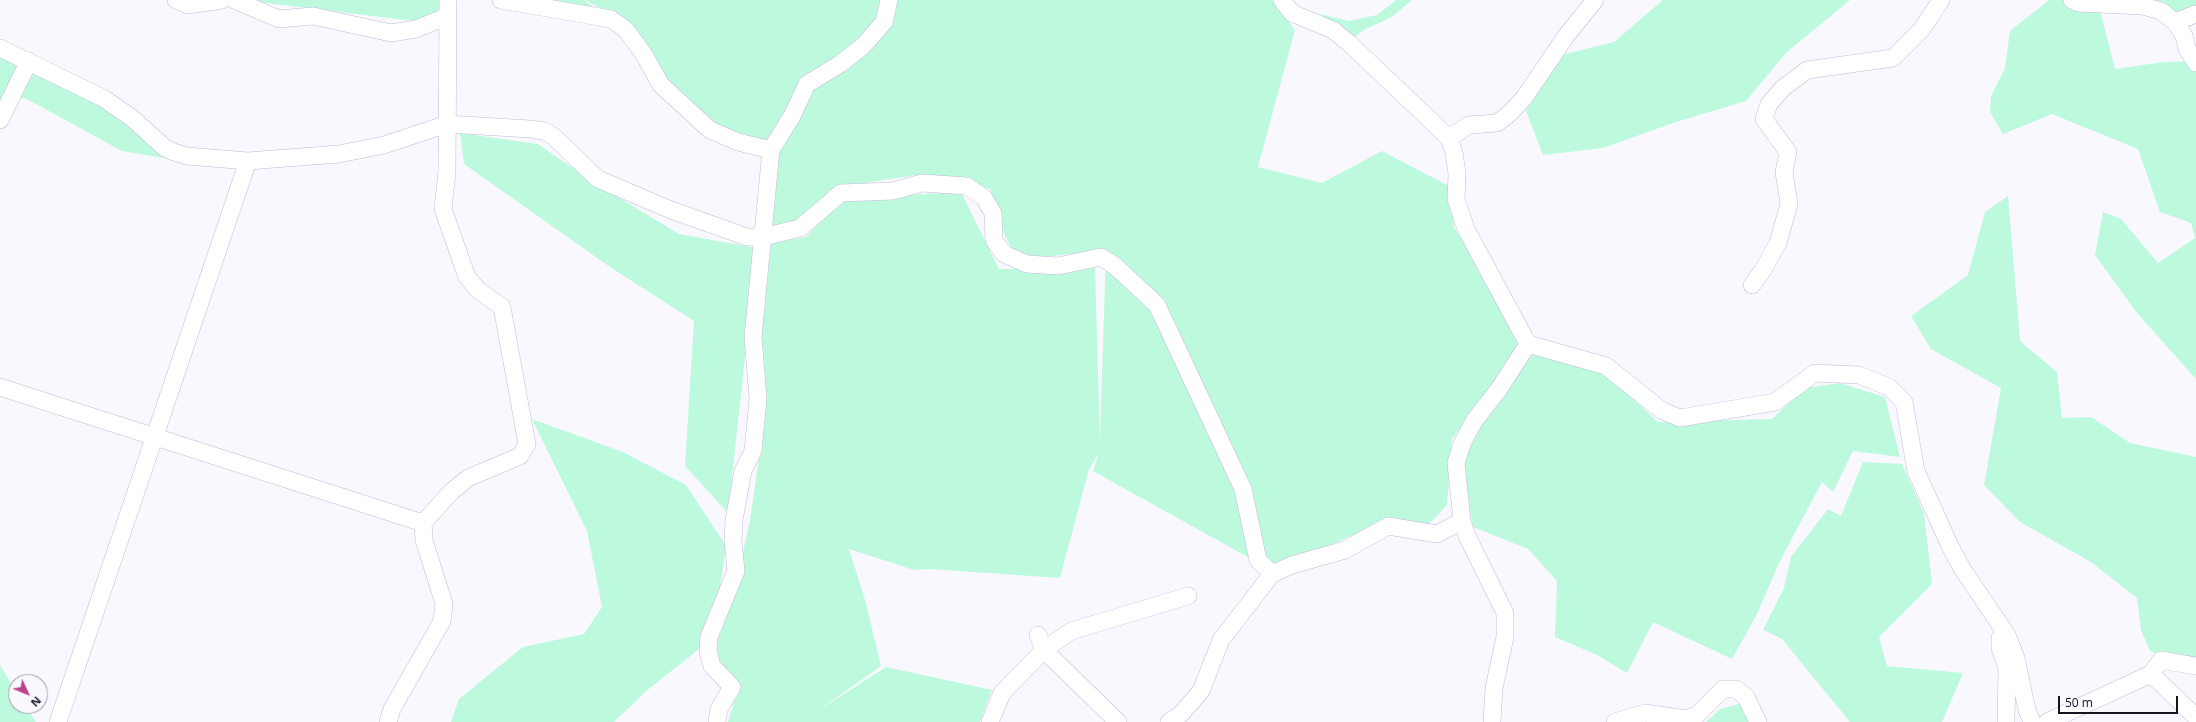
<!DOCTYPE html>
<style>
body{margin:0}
#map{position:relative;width:2196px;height:722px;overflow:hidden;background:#f9f8ff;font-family:"Open Sans",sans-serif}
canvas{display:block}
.north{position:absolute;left:8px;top:674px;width:40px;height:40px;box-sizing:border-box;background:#f9f8ff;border:1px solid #9f9da6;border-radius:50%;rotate:134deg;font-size:11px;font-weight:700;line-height:16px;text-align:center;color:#171420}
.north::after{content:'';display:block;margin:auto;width:14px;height:18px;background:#bd408e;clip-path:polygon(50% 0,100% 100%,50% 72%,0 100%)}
.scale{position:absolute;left:2058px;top:696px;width:120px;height:18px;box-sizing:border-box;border:2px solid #171420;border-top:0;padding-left:5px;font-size:12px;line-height:14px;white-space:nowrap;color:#171420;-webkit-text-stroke:3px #f9f8ff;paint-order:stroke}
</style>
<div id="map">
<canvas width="2196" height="722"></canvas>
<div class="north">N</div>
<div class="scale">50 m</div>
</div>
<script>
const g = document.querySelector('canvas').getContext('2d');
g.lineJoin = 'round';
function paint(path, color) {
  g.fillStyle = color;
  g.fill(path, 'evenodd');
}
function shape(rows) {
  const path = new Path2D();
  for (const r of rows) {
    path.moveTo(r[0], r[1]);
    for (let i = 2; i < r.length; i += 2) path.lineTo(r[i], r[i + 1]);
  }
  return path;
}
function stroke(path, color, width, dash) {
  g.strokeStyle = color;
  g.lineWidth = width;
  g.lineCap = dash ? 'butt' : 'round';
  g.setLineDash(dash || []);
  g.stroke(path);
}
paint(shape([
 [241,0,443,0,430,23],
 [500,0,584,0,611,19],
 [586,0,1272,0,1295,30,1258,167,1322,183,1382,151,1451,187,1454,227,1523,345,1452,439,1447,505,1428,525,1380,523,1273,571,1093,471,1099,453,1089,469,1060,578,930,569,914,570,849,549,866,603,881,666,816,712,886,667,992,690,980,722,728,722,739,684,718,661,717,642,736,585,750,520,760,451,761,333,771,243,806,237,841,199,961,192,999,269,1095,268,1100,440,1106,250,1042,257,1016,256,1005,236,990,189,923,174,839,187,798,224,772,227,771,150,692,115,613,16],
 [1396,0,1412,0,1392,17,1364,30,1352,39,1320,14,1349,21,1377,15],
 [1663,0,1850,0,1787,52,1746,101,1673,123,1603,148,1543,155,1526,111,1557,56,1614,42],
 [2049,0,2072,0,2101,14,2115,69,2164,62,2195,61,2196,63,2196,379,2137,313,2095,255,2103,212,2121,219,2158,263,2195,238,2191,223,2160,212,2138,149,2052,114,2003,134,1990,112,1991,96,2005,68,2010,31],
 [2109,0,2196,0,2196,18],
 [0,49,103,98,175,160,122,151,25,98,0,103],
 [460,133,538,144,596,184,679,234,757,248,728,513,685,466,694,321,610,267,464,164],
 [2008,196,2020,341,2057,372,2062,418,2091,417,2130,443,2196,457,2196,666,2180,664,2150,651,2141,630,2137,598,2091,562,2020,522,1984,485,2001,388,1931,349,1911,316,1968,275,1985,212],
 [1533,354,1607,375,1658,422,1772,419,1805,388,1840,383,1885,397,1900,457,1853,451,1833,492,1822,482,1779,563,1757,614,1732,659,1653,622,1627,673,1597,655,1555,637,1557,581,1528,549,1473,527,1462,468,1475,432],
 [532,419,623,452,686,485,726,546,719,596,698,650,646,691,614,722,451,722,459,699,523,647,584,634,602,607,587,531],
 [1863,462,1902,464,1924,513,1932,584,1879,637,1887,666,1963,673,1942,722,1850,722,1782,639,1763,630,1784,588,1791,557,1828,509,1841,516],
 [0,665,16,691,16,706,26,706,36,722,0,722],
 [1743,703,1751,722,1706,722,1720,709]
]), '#bdfadd');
const minor = shape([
 [176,0,188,5,222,0],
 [234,0,279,19,313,16,391,33,416,29,448,16],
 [501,0,611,19,626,30,643,53,661,85,710,130,738,142,771,150],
 [1282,0,1292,13,1333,30,1350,44,1449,138,1454,152,1457,174,1456,199,1466,229,1528,344,1499,389,1474,421,1462,444,1456,463,1462,521,1467,536,1505,613,1505,637,1494,688,1492,722],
 [2072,0,2078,3,2143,6,2161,11,2175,22,2184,36,2187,49,2196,63],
 [2175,22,2196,14],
 [0,48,103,98,132,118,165,148,174,152,187,156,248,161,339,154,384,145,447,124,530,129,544,131,553,136,598,179,671,210,747,237,763,237,800,228,841,193,893,191,922,183,967,186,984,198,993,213,994,240,1004,254,1027,264,1058,266,1101,257,1115,266,1157,305,1243,489,1258,560,1272,574],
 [0,120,29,61],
 [1449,138,1469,125,1497,123,1509,114,1524,98,1566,36,1595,0],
 [1752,285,1763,270,1778,243,1789,204,1784,172,1788,152,1764,119,1769,104,1783,88,1807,70,1893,58,1922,29,1941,0],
 [1528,344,1606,366,1661,410,1680,418,1775,402,1815,373,1859,375,1889,387,1904,402,1916,471,1950,546,1963,570,2007,635,2016,658,2027,710,2032,722],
 [0,387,423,523],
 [1038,635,1044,650,1118,722],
 [2000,638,2000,648,2007,668,2006,722],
 [2151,674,2196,717],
 [58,722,248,161],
 [388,722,392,709,442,621,444,604,424,540,423,523,451,492,468,478,520,456,527,444,502,307,478,290,467,277,443,209,447,171,448,0],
 [717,722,719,709,732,687,712,666,708,651,709,637,736,571,733,541,734,520,743,471,753,451,758,399,753,337,771,150,792,116,807,84,840,64,863,46,884,22,889,0],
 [990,722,1002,693,1044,650,1071,631,1188,596],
 [1169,722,1181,714,1201,691,1221,640,1272,574,1292,565,1345,550,1388,526,1437,534,1462,521],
 [1615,722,1645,713,1686,719,1697,715,1723,689,1736,689,1746,697,1758,722],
 [2047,722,2151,674,2161,660,2196,666]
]);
stroke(minor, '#c1badc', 18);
stroke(minor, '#fff', 17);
</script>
